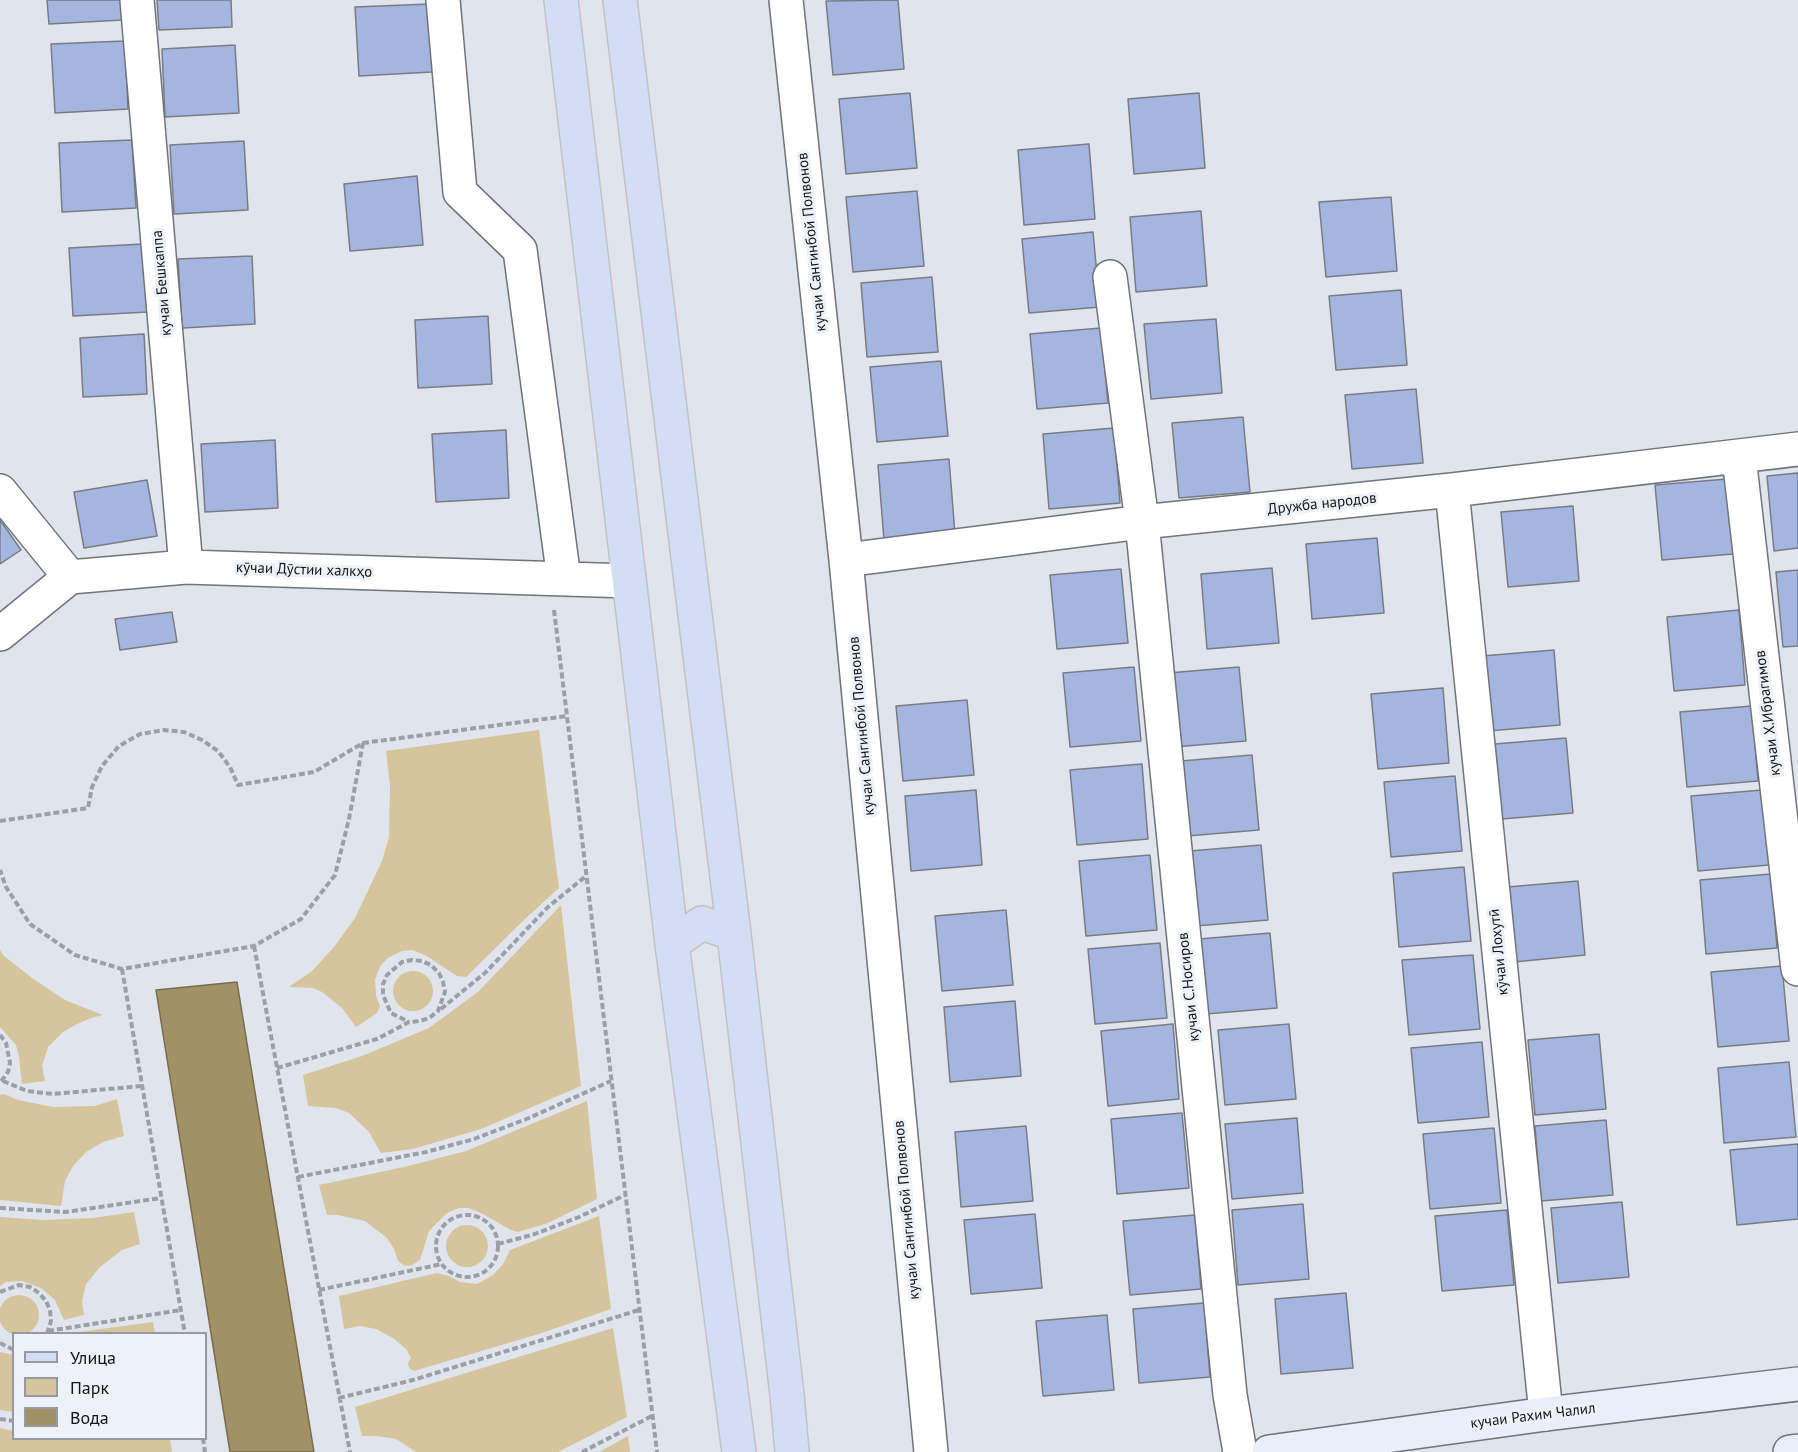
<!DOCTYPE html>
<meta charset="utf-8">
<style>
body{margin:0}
#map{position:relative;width:1798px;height:1452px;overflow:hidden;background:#e0e4ec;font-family:"PT Sans",sans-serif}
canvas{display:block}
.legend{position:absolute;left:12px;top:1332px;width:195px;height:108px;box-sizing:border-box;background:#edf1f9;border:2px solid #97999f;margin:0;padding:8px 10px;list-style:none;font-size:18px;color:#151619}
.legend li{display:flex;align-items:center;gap:12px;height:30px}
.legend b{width:30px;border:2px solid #97999f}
</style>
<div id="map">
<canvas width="1798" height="1452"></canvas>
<ul class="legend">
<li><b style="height:8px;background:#d3ddf4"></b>Улица</li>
<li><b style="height:16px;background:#d6c59c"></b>Парк</li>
<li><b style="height:16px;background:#a39166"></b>Вода</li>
</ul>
</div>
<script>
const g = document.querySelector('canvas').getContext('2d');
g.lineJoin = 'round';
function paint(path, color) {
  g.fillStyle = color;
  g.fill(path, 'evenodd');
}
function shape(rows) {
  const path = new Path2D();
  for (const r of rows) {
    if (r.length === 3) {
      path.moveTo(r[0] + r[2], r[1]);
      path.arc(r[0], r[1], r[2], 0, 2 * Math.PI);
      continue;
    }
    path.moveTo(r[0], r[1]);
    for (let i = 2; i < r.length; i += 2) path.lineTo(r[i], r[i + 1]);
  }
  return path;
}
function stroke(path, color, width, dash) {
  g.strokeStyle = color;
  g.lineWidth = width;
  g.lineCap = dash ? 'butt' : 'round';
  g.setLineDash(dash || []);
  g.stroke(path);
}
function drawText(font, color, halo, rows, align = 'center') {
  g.font = font + ' "PT Sans",sans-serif';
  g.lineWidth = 6;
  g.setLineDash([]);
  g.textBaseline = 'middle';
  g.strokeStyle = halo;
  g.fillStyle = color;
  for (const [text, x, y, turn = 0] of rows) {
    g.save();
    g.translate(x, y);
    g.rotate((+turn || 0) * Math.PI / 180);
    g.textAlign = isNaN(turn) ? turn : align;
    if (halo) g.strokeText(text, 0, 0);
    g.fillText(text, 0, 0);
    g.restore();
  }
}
paint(shape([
 [539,730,559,888,526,918,466,977,457,976,425,955,412,950,402,951,388,958,380,966,375,980,376,995,380,1006,377,1013,356,1027,342,1008,322,992,313,988,289,987,312,971,334,947,355,918,382,861,389,837,390,786,386,751],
 [561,905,581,1086,481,1129,413,1149,381,1153,369,1132,349,1113,336,1108,308,1106,303,1075,362,1056,429,1028,479,991],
 [0,950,4,956,32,978,65,1000,103,1015,91,1018,77,1024,63,1032,48,1047,42,1066,45,1081,22,1084,19,1057,16,1045,0,1027],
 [413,991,20],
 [4,1094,18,1100,53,1107,95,1106,117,1099,124,1136,103,1142,86,1152,73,1166,65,1181,61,1206,0,1200,0,1095],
 [587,1101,597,1199,548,1223,518,1232,511,1230,479,1212,468,1208,459,1208,447,1213,429,1231,420,1260,412,1265,405,1266,398,1261,394,1249,387,1238,365,1221,338,1215,327,1215,319,1185,404,1167,466,1151],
 [134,1212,140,1244,122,1250,100,1267,86,1284,82,1301,84,1315,64,1320,55,1300,41,1288,22,1281,6,1282,0,1286,0,1217,43,1220,93,1218],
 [599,1216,611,1309,542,1333,414,1371,409,1368,408,1363,411,1358,407,1350,393,1338,376,1329,360,1326,344,1329,339,1296,437,1273,449,1276,460,1282,477,1284,493,1275,503,1264,510,1250],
 [467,1246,21],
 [19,1315,20],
 [153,1322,155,1333,72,1333],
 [613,1328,627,1417,558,1452,416,1452,396,1439,377,1436,362,1436,355,1407],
 [0,1352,13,1355,13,1412,0,1410],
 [0,1428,13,1431,14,1438,170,1439,172,1452,0,1452],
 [628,1436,630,1452,599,1452]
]), '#d6c59c');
const water = shape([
 [237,982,314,1452,230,1452,156,990,237,982]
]);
paint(water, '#a39166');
stroke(water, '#786c4f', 1.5);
const building = shape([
 [47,0,121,0,122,20,49,24,47,0],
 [157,0,231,0,232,27,159,30,157,0],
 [898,0,904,69,833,75,826,1,898,0],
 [429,4,432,72,359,76,355,7,429,4],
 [125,41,128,109,55,113,51,44,125,41],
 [235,45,239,113,165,117,162,49,235,45],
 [910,93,917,168,846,174,839,99,910,93],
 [1199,93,1205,168,1134,174,1128,99,1199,93],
 [132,140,136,208,62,212,59,143,132,140],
 [244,141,248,210,174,214,170,145,244,141],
 [1089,144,1095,219,1024,225,1018,150,1089,144],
 [417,176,423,245,350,251,344,184,417,176],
 [917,191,924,266,853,272,846,197,917,191],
 [1391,197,1397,271,1326,277,1319,202,1391,197],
 [1201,211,1207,286,1136,292,1130,217,1201,211],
 [1093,232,1100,307,1029,313,1022,239,1093,232],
 [143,244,147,312,73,316,69,248,143,244],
 [252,256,255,324,182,328,178,259,252,256],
 [932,277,938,352,867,357,861,283,932,277],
 [1401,290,1407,365,1336,370,1329,296,1401,290],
 [488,316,492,384,418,388,415,320,488,316],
 [1216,319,1222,393,1151,399,1144,324,1216,319],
 [1101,328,1108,403,1037,409,1030,334,1101,328],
 [144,334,147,394,83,397,80,338,144,334],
 [941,361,948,436,877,442,870,367,941,361],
 [1416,389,1423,463,1352,469,1345,395,1416,389],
 [1243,417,1250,492,1179,498,1172,423,1243,417],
 [1114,428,1120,503,1049,509,1043,434,1114,428],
 [506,430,509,498,436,502,432,434,506,430],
 [275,440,278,508,205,512,201,444,275,440],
 [949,459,955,534,884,540,878,465,949,459],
 [1798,473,1798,548,1774,551,1767,476,1798,473],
 [1727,479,1733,554,1662,560,1655,485,1727,479],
 [147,480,157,536,84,548,74,492,147,480],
 [1573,506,1579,581,1508,587,1501,512,1573,506],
 [0,520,21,550,0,564,0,520],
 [1377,538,1384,613,1312,619,1306,544,1377,538],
 [1272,568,1279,643,1207,649,1201,574,1272,568],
 [1121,569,1128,643,1057,649,1050,575,1121,569],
 [1798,570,1798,646,1783,647,1776,572,1798,570],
 [1739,610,1745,685,1674,691,1667,617,1739,610],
 [172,612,177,642,120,650,115,619,172,612],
 [1554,650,1560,725,1488,731,1482,656,1554,650],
 [1134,667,1141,741,1070,747,1063,673,1134,667],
 [1239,667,1246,741,1174,747,1168,673,1239,667],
 [1443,688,1449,763,1378,769,1371,694,1443,688],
 [967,700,974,775,903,781,896,706,967,700],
 [1752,706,1758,781,1687,787,1680,712,1752,706],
 [1566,738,1573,813,1502,819,1495,744,1566,738],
 [1252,755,1259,830,1187,836,1181,761,1252,755],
 [1142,764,1148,839,1077,845,1070,770,1142,764],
 [1455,776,1462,851,1391,857,1384,782,1455,776],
 [976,790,982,865,911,871,905,796,976,790],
 [1762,790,1769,865,1698,871,1691,796,1762,790],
 [1261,845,1268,920,1196,926,1190,851,1261,845],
 [1150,855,1157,930,1086,936,1079,861,1150,855],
 [1464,867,1471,941,1399,947,1393,873,1464,867],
 [1771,874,1777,948,1706,954,1700,880,1771,874],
 [1578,881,1585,955,1514,962,1507,887,1578,881],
 [1006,910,1013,985,942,991,935,916,1006,910],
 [1270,933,1277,1008,1206,1014,1199,939,1270,933],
 [1160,943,1167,1018,1095,1024,1088,949,1160,943],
 [1473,955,1480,1029,1409,1035,1402,960,1473,955],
 [1782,966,1789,1041,1718,1047,1711,972,1782,966],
 [1015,1001,1021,1076,950,1082,944,1007,1015,1001],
 [1173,1024,1179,1099,1108,1106,1101,1031,1173,1024],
 [1289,1024,1296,1099,1225,1105,1218,1030,1289,1024],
 [1599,1034,1606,1109,1535,1115,1528,1040,1599,1034],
 [1482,1042,1489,1117,1418,1123,1411,1048,1482,1042],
 [1789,1062,1796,1137,1724,1143,1718,1068,1789,1062],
 [1182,1113,1189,1188,1117,1194,1111,1119,1182,1113],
 [1297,1118,1303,1193,1232,1199,1225,1124,1297,1118],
 [1606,1120,1613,1195,1541,1201,1535,1126,1606,1120],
 [1026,1126,1033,1201,961,1207,955,1132,1026,1126],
 [1494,1128,1501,1203,1430,1209,1423,1134,1494,1128],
 [1798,1144,1798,1219,1737,1225,1730,1150,1798,1144],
 [1622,1202,1629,1277,1558,1283,1551,1208,1622,1202],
 [1303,1204,1309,1279,1238,1285,1232,1210,1303,1204],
 [1507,1210,1514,1285,1442,1291,1435,1216,1507,1210],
 [1035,1214,1042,1288,971,1294,964,1220,1035,1214],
 [1195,1215,1201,1289,1130,1295,1123,1221,1195,1215],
 [1346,1293,1353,1368,1281,1374,1275,1299,1346,1293],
 [1204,1303,1210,1377,1139,1383,1133,1309,1204,1303],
 [1107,1315,1114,1390,1043,1396,1036,1321,1107,1315]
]);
paint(building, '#a4b6e0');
stroke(building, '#797c84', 1.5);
const minor = shape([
 [137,0,186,567],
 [443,0,460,192,520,250,564,579],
 [786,0,846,560,931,1452],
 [1110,277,1142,522,1230,1395,1240,1452],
 [1739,457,1798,969],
 [1452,490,1546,1414],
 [0,491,70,577],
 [846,560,1142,522,1452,490,1798,449],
 [0,634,70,577,186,567,629,581]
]);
const secondary = shape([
 [1269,1452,1546,1414,1798,1384],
 [1790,1452,1798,1451]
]);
const primary = shape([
 [561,0,672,944,739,1452],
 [620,0,734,934,787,1395,792,1452],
 [672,944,702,923,734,934]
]);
stroke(minor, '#70737a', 36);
stroke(secondary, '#70737a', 36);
stroke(primary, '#c2c2c3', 36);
stroke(shape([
 [554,610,657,1452],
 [363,743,567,716],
 [0,821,88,808,92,787,102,766,119,746,140,734,164,730,184,732,202,740,218,751,230,767,238,785,314,772,363,743,349,819,335,875,301,919,254,946,122,969,75,955,30,924,6,887,0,870],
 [254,946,350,1452],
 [122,969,185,1334],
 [441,1009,486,972,548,907,586,876],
 [0,1035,6,1043,10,1063,8,1072,0,1083],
 [277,1068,377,1039,409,1022,420,1021,429,1018,438,1011,445,992,443,982,439,973,431,965,422,961,412,960,402,962,387,975,383,984,383,995,391,1013,409,1022],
 [3,1081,27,1091,53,1094,142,1086],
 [298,1177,426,1152,474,1139,529,1118,611,1081],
 [0,1208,66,1212,161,1198],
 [467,1246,31],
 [498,1244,535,1234,579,1217,625,1195],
 [319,1290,442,1264],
 [0,1292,19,1285,30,1287,39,1293,46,1301,50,1310,51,1321,47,1334],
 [48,1331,181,1310],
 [0,1343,14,1350],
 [339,1398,413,1380,639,1310],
 [0,1419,14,1421],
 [203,1438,205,1452],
 [582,1452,652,1416]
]), '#9c9fa5', 4, [6, 3]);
stroke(minor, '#fff', 33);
stroke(secondary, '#e9eefa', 33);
stroke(primary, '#d3ddf4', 33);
drawText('15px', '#151619', '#edf1f9', [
 ["кучаи Сангинбой Полвонов",812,242,-96],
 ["кучаи Бешкаппа",162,283,-95],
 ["Дружба народов",1322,504,-6],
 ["кӯчаи Дӯстии халкҳо",304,570,2],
 ["кучаи Х.Ибрагимов",1768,713,-97],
 ["кучаи Сангинбой Полвонов",862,726,-95],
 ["кӯчаи Лохутӣ",1499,952,-96],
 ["кучаи С.Носиров",1189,987,-96],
 ["кучаи Сангинбой Полвонов",907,1210,-95],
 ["кучаи Рахим Чалил",1533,1416,-7]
]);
</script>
